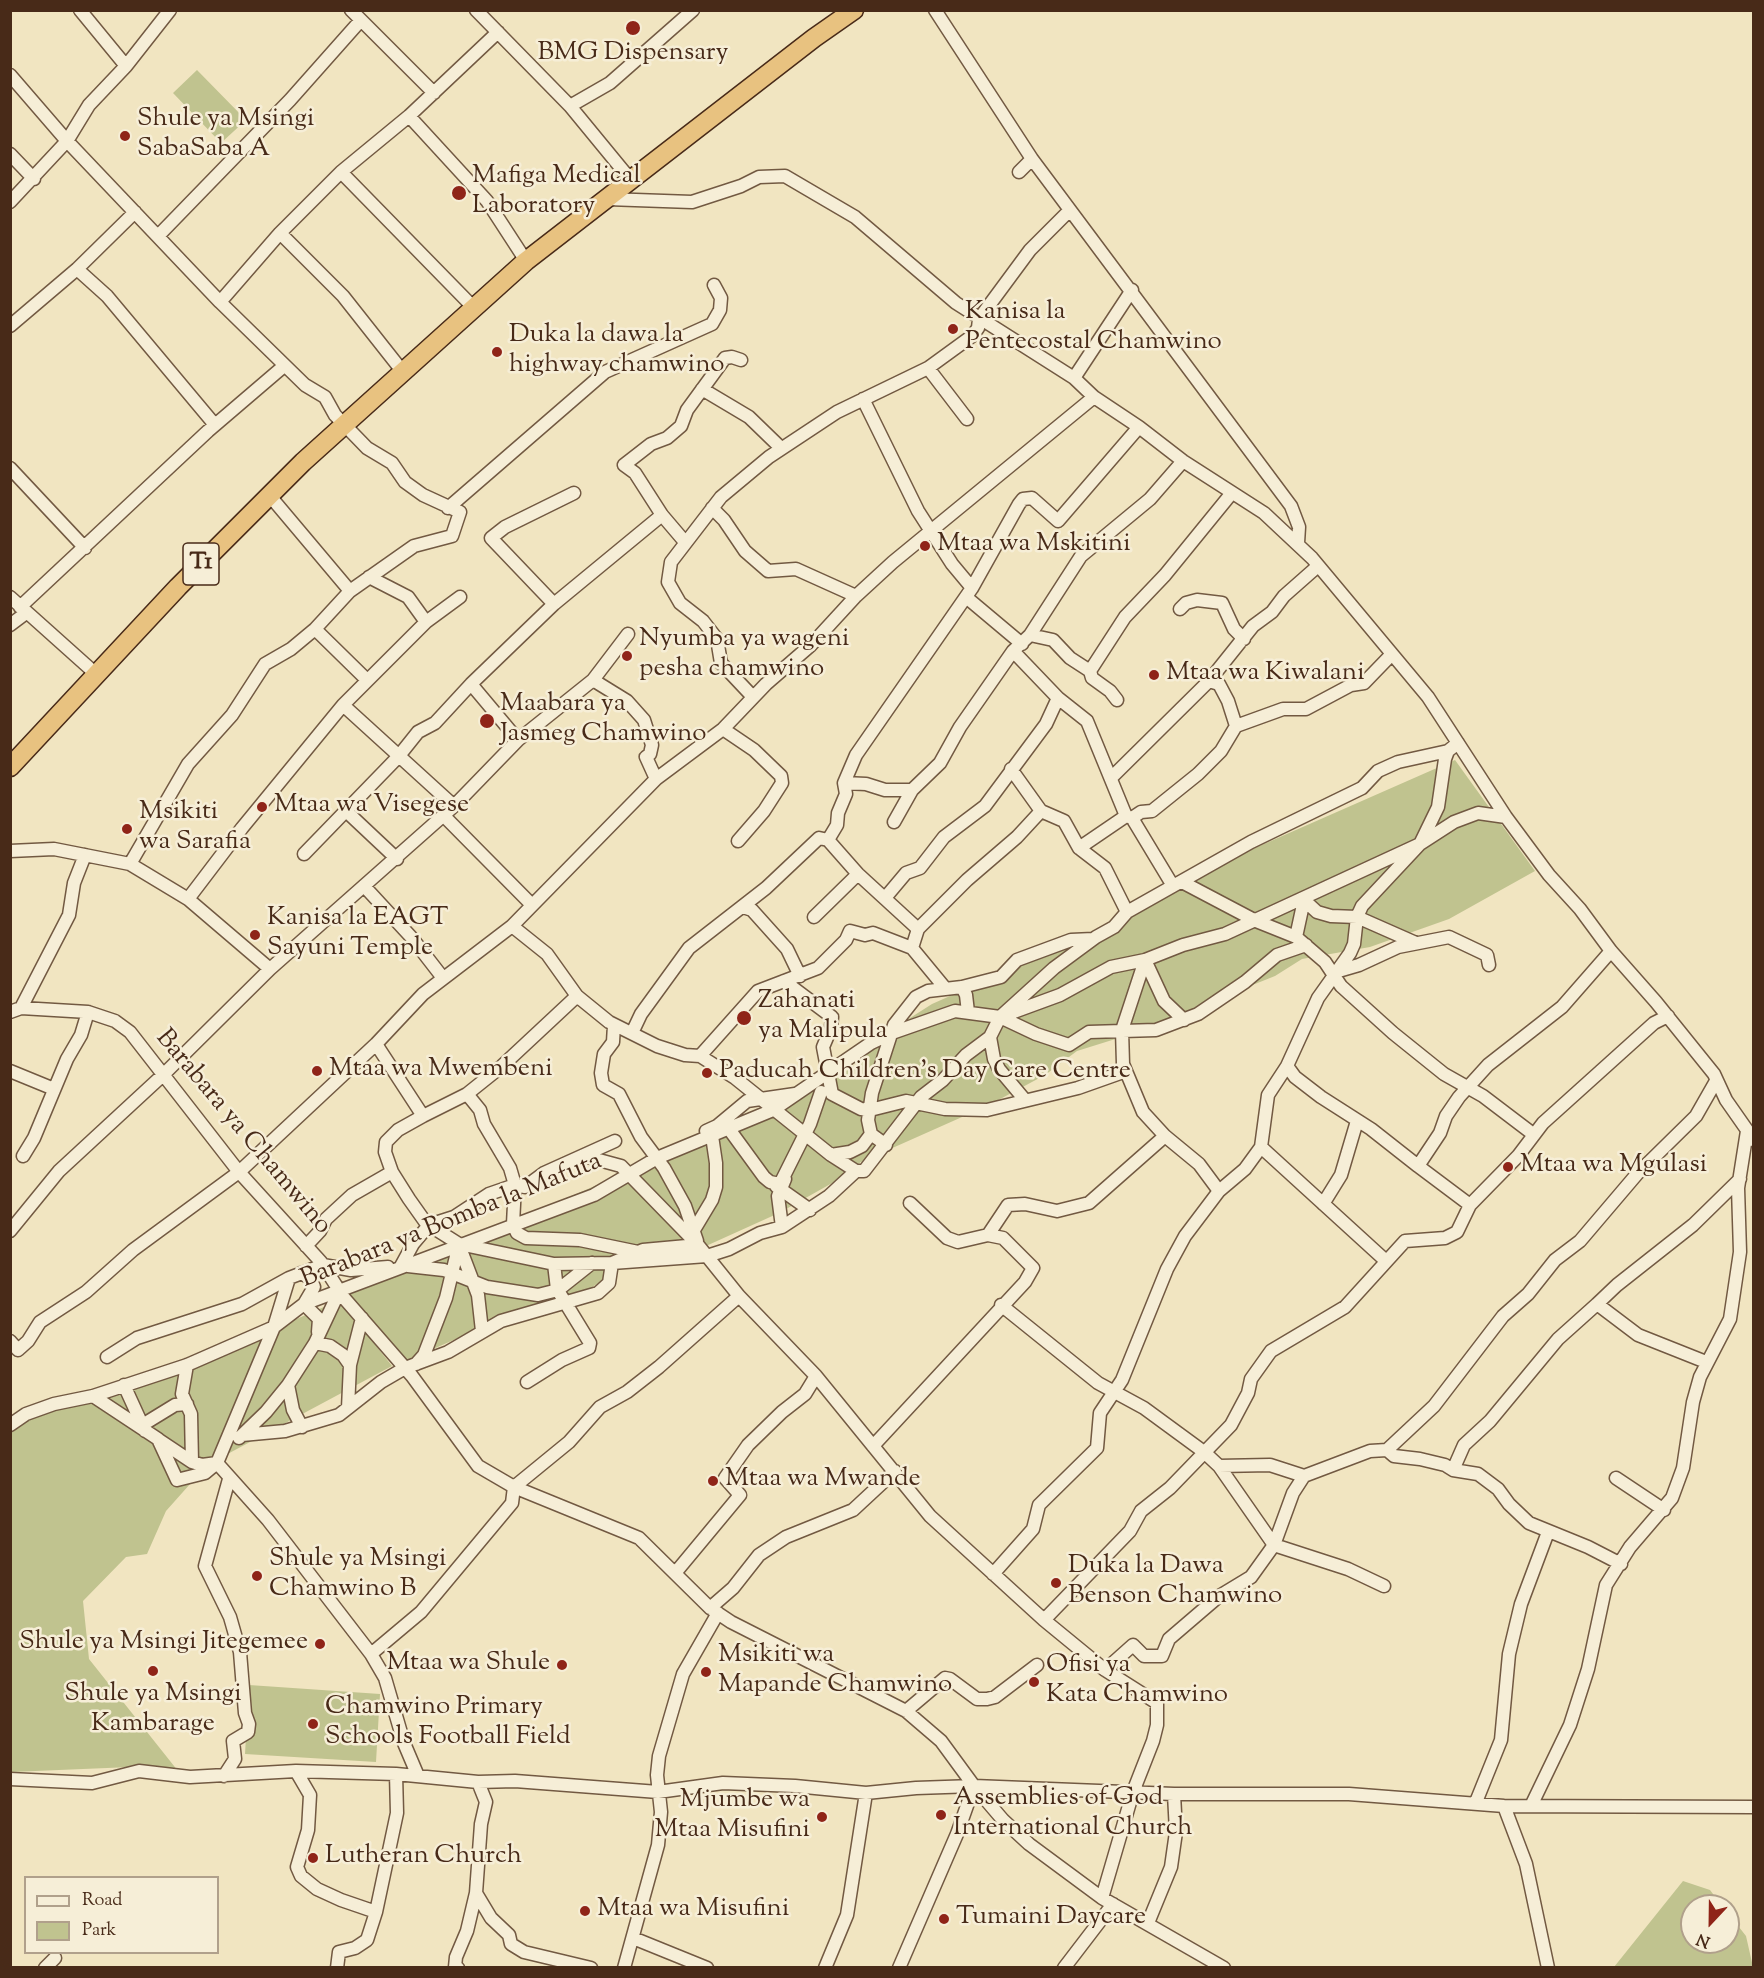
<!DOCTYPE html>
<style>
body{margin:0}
#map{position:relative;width:1764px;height:1978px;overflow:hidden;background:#f1e5c1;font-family:"Sorts Mill Goudy",serif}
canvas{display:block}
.frame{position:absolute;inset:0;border:12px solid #482a18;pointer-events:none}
.legend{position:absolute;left:24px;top:1876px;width:195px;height:78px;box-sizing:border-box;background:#f6eed7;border:2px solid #b0a08b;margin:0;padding:8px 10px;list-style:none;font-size:18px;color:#482a18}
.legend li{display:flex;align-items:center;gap:12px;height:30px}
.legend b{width:30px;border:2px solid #b0a08b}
.north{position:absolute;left:1680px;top:1894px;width:60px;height:60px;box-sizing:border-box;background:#f6eed7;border:2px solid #b0a08b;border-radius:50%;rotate:202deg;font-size:16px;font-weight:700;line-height:24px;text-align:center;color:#482a18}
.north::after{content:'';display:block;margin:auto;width:21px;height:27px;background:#8f2418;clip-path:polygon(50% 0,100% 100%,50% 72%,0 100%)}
</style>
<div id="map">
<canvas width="1764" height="1978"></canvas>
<div class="frame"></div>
<ul class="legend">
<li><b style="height:8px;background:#f6eed7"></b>Road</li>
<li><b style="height:16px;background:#c0c38f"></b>Park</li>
</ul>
<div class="north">N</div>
</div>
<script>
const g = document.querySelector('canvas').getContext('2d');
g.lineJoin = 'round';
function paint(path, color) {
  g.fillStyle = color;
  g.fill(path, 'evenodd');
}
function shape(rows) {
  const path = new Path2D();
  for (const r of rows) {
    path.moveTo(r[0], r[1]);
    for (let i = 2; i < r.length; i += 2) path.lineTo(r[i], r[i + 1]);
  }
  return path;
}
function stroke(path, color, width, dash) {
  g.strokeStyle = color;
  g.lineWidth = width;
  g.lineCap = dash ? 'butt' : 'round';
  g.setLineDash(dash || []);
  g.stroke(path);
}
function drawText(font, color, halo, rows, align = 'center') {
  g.font = font + ' "Sorts Mill Goudy",serif';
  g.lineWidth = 5;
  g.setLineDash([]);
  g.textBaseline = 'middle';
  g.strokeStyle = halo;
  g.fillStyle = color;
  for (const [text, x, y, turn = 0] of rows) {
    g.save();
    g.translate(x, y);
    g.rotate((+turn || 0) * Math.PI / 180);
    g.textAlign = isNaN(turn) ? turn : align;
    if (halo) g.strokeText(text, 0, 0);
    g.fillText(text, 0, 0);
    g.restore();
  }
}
paint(shape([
 [197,70,246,120,221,143,173,93],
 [1455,760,1535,871,1449,919,1370,947,1302,959,1275,976,1125,1036,1077,1051,1045,1075,989,1105,861,1162,834,1182,779,1213,706,1246,643,1255,589,1289,531,1306,399,1364,345,1295,764,1112,852,1068,899,1025,932,1004,1119,921,1168,892,1255,848],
 [340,1300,392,1366,207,1465,166,1511,147,1554,126,1557,83,1601,89,1659,178,1771,131,1767,11,1772,10,1426,205,1359],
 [249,1685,380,1694,376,1762,245,1754],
 [1683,1881,1710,1890,1722,1906,1692,1906,1692,1942,1728,1942,1728,1913,1746,1936,1753,1967,1614,1967]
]), '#c0c38f');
const minor = shape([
 [80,10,126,66],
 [351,10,434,93],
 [476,10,570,106,630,179],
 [935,10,1032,159,1291,506,1299,527,1298,543],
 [10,75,67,141,220,302,305,385,325,397,335,415,367,448,392,463,405,482,423,495,460,512,452,536,414,546,350,591,315,629,291,649,265,664,232,715,188,764,130,864],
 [570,106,610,83,693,10],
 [409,116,487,201,526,261],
 [10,154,34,179],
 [341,172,474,308],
 [1019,172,1032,159],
 [607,199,692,202,741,186,759,177,785,176,855,217,956,303,1074,378,1094,397,1139,427,1183,461,1264,513,1312,558,1428,697,1506,817,1549,875,1580,909,1611,951,1656,1002,1714,1074,1726,1100,1754,1140],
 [10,202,67,141,89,105,126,66,170,10],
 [280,233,343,296,403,372],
 [158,236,290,100,361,20],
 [77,269,107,296,215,425],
 [220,302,280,233,341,172,409,116,498,32],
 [10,326,77,269,135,212],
 [928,368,967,419],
 [1074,378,1132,290],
 [702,389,749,417,781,448],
 [863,399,918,511,952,564,972,588],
 [10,468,85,548],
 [270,496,350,591],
 [448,508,605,372,712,324,720,310,721,298,714,285],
 [712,508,724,520,745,551,768,571,796,569,856,596],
 [685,542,662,515,635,473,624,465,651,444,667,438,681,426,687,410,725,358,732,357,741,360],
 [369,577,408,597,426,622],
 [10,597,96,674],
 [966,597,1022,644],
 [554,604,491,538,505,527,574,493],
 [20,607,208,431,284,366],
 [1180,609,1186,603,1197,600,1222,603,1234,629,1244,639],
 [10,625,26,613],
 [315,629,366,679],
 [1030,635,1053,640,1070,658,1090,671,1092,678,1110,691,1117,700],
 [1013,651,1058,698,1087,721,1126,816,1132,818,1173,886],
 [1090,671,1125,617,1165,575,1231,494],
 [593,680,627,701,644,720,652,745,650,754,646,757,656,779],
 [1209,681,1219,684,1228,701,1236,726],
 [471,684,518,740],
 [753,697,721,663,717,639,703,621,680,603,668,582,671,562,721,497,769,457,837,412,928,368,972,336,978,328,979,319,1030,250,1070,210],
 [343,705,454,806],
 [723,729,754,750,781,776,782,783,764,811,738,841],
 [1011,769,1041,811,1064,821,1079,848,1105,868,1127,912],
 [1112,777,1209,681,1253,626,1272,612,1284,596,1318,566],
 [844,783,866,784,885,790,912,790,940,763,960,727,1013,651,1030,635,1081,556,1150,499,1183,461],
 [346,811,397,859],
 [444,816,532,905],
 [1132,818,1141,812,1152,811,1198,774,1221,751,1236,726,1283,709,1306,709,1351,685,1364,683,1392,654],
 [894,822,912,790],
 [1079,848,1126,816],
 [10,851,54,849,130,864,188,899,270,969],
 [304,854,398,757,418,732,435,723,471,684,554,604,662,515],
 [1182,882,1256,921,1296,937,1325,962,1341,986,1393,1033,1444,1074,1483,1096,1533,1134],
 [364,886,412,938,443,978],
 [885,898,906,873,920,868,944,837,985,806,1046,724,1058,698],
 [188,899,242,828,343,705,426,622,460,597],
 [1304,900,1317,912,1331,916,1357,917,1416,943],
 [743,907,752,910,787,949,800,976],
 [814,917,858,874],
 [512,926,547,954,577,996,609,1022,657,1046,685,1055,700,1056,735,1078,831,1155,856,1171,864,1171,921,1097,943,1080,966,1055,990,1037,1000,1017,1060,995,1111,967,1145,960,1183,945,1225,934,1420,844,1438,807,1445,759,1448,751],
 [918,929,967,880,1017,837,1041,811],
 [1296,937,1304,900],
 [1145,960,1122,1030,1123,1064,1143,1112,1165,1136,1199,1164,1219,1191],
 [1145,960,1164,1001,1184,1020],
 [1335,972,1359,965,1398,947,1449,937,1487,955,1489,965],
 [784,981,832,1017,831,1028,823,1047,832,1094,861,1109,870,1110,906,1101,945,1109,987,1110,1078,1088,1126,1071],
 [962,987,966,995,968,1012],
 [945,988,912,948,918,929,858,874,828,840,837,825,838,813,846,794,844,783,856,755,972,588,1019,504,1023,499,1032,498,1058,521,1139,427],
 [21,1008,69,915,74,883,85,855],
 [10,1012,21,1008,88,1012,115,1021,130,1032,239,1172,321,1262,344,1298,412,1376,478,1466,514,1487,639,1538,710,1608,731,1622,906,1711,941,1741,974,1786,1003,1820,1029,1844,1102,1898,1224,1968],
 [1000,1017,1036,1034,1069,1045,1089,1032,1156,1030,1198,1014,1245,982,1277,955,1306,945],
 [614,1025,613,1042,604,1054,601,1073,603,1085,619,1094,641,1137,664,1168,685,1206,697,1241],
 [632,1033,641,1014,689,948,766,888,819,838,828,840],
 [990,1037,994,1059,999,1069,1025,1100],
 [376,1044,423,1116,398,1130,386,1142,385,1152,392,1172,409,1199,426,1223,440,1232,459,1244,554,1264,612,1263,643,1250,698,1245],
 [700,1056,758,991,818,968,846,940,850,931,865,935,873,933,912,948],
 [1287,1066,1295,1077,1321,1097,1371,1129,1418,1166,1440,1133,1446,1116,1459,1097,1488,1065,1562,1007,1611,951],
 [10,1071,54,1089],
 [467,1094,480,1110,484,1124,510,1168,515,1185,513,1224,517,1233,526,1238,580,1240,638,1252],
 [423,1116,467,1094,502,1066,577,996],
 [729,1129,764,1177,770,1182,780,1184,810,1124,821,1092],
 [706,1131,717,1126,747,1101,795,1094],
 [886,1145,871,1134,868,1120,872,1093,894,1025,916,997,928,991,962,987,1001,977,1017,960,1071,940,1093,939],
 [1261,1147,1386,1261],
 [831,1155,850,1152,862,1146,871,1134],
 [23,1156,34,1138,67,1059,81,1035,88,1012],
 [584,1156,621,1166,698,1245,739,1296,816,1376,930,1516,1044,1620,1105,1670,1157,1703,1157,1725,1153,1741,1133,1792,1102,1898],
 [1418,1166,1470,1205],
 [776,1186,810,1210],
 [1323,1204,1341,1175,1357,1121],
 [782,1227,778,1196,785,1179],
 [694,1230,712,1200,716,1187,716,1163,712,1136],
 [10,1231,59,1171,164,1074,270,969,454,806,518,740,593,680,628,634],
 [988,1235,1008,1205,1025,1204,1057,1211,1089,1203,1165,1136],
 [459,1245,478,1295,482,1331],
 [306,1246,320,1231,326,1219,352,1195,392,1172],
 [401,1266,413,1244,429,1225,454,1217,489,1194,515,1185,525,1187,544,1173,615,1141],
 [408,1266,444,1270,487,1287,538,1295,558,1290,592,1263],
 [301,1273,310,1278,314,1287,304,1304,319,1319,318,1332],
 [1001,1305,1098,1383,1144,1408,1204,1452,1219,1466,1274,1545,1348,1569,1384,1586],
 [10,1341,18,1350,28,1341,40,1322,86,1292,133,1250,239,1172,376,1044,423,994,512,926,656,779,723,729,766,684,811,645,856,596,893,562,1094,397],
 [315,1343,330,1346,343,1355,350,1365],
 [107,1357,137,1338,242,1304,289,1278,323,1265,351,1270,388,1267],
 [1706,1362,1638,1335,1597,1304,1617,1285,1693,1225,1740,1179],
 [416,1364,424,1355,446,1298,459,1244],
 [187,1365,182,1394,191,1414,192,1462],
 [527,1382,562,1360,589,1348,590,1343,557,1289,554,1264],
 [124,1385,145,1431],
 [288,1385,293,1410,302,1427],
 [93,1396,158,1439,177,1480,205,1473,217,1463,274,1327,289,1278],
 [348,1408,350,1365,362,1318],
 [144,1424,175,1405,187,1404],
 [10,1425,26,1414,54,1404,93,1396,187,1365,274,1327,304,1304,594,1195,657,1158,773,1110,871,1043,892,1033,955,1011,1000,1017,1054,968,1096,937,1114,927,1127,912,1251,842,1362,788,1378,771,1398,762,1448,751,1458,743],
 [242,1435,285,1431,339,1415,381,1382,405,1368,448,1352,501,1321,598,1293,609,1283,612,1263,707,1256,729,1249,760,1233,782,1227,829,1196,856,1171],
 [239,1438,266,1412,288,1385,315,1343,339,1292],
 [159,1440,192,1462,202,1465,217,1463],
 [873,1446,1025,1282,1033,1268,1003,1238,988,1235,958,1242,947,1238,910,1203],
 [1387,1450,1434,1406,1503,1316,1528,1294,1555,1260,1580,1241,1637,1174,1696,1116,1716,1081],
 [217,1463,268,1520,371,1654,385,1678,404,1743,418,1776],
 [1219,1466,1270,1465,1304,1476],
 [1453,1470,1464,1445,1490,1421,1558,1339,1597,1304],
 [1616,1478,1664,1510],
 [676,1572,740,1495,725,1478,748,1445,782,1412,805,1394,816,1376],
 [993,1574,1033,1529,1039,1505,1097,1448,1100,1413,1122,1380,1167,1269,1185,1236,1219,1191,1245,1169,1261,1147,1268,1095,1287,1066,1318,998,1350,953,1354,944,1357,917,1362,906,1420,844,1454,822,1478,813,1506,817],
 [710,1608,733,1588,759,1555,786,1537,853,1510,895,1471],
 [1044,1620,1130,1531,1141,1511,1170,1488,1231,1425,1248,1393,1251,1379,1271,1351,1345,1307,1405,1241,1445,1238,1457,1232,1470,1205,1518,1156,1543,1123,1654,1023,1668,1016],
 [371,1654,421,1612,512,1503,514,1487,569,1442,600,1407,627,1392,659,1367,739,1296],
 [1105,1670,1133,1645,1144,1656,1162,1656,1169,1639,1218,1597,1251,1577,1274,1545,1293,1493,1304,1476,1370,1451,1387,1450,1394,1456,1420,1459,1445,1465,1453,1470,1478,1474,1498,1489,1509,1504,1529,1523,1588,1547,1621,1564],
 [906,1711,945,1678,950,1679,977,1699,987,1699,995,1697,1037,1665],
 [296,1771,310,1795,308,1830,297,1867,301,1876,317,1889,341,1900,376,1912],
 [224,1776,235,1759,233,1741,248,1732,249,1724,245,1713,240,1652,230,1617,205,1566,229,1479],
 [10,1779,92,1783,139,1771,190,1777,296,1771,396,1774,478,1782,515,1781,658,1792,723,1783,795,1786,866,1793,916,1788,974,1786,1174,1794,1349,1794,1504,1806,1754,1807],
 [478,1782,486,1802,481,1824,476,1893,491,1918,509,1935,511,1944,524,1952,591,1968],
 [1476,1802,1501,1740,1509,1654,1521,1604,1548,1532],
 [1504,1806,1526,1864,1548,1968],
 [1531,1806,1570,1725,1588,1669,1606,1585,1630,1547,1672,1498,1683,1468,1693,1402,1700,1377,1730,1319,1740,1252,1738,1188,1747,1131],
 [1148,1923,1171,1867,1176,1832,1174,1794],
 [633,1938,707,1968],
 [45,1968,55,1958],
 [337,1968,339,1952,355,1948,367,1940,376,1912,397,1813,396,1774],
 [458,1968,455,1967,456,1957,467,1931,476,1893],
 [624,1968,658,1845,661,1812,657,1775,659,1756,683,1674,718,1613],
 [825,1968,847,1915,866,1793],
 [899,1968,957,1834,974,1786],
 [1064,1968,1113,1904]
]);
const highway = shape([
 [10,767,178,587,303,462,526,261,814,38,854,10]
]);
stroke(minor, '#725942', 15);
stroke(highway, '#482a18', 21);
stroke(minor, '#f6eed7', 12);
stroke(highway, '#e8c280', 18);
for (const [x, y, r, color] of [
 [633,28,8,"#8f2418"],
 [125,136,6,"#8f2418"],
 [459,193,8,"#8f2418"],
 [953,329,6,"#8f2418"],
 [497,352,6,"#8f2418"],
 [925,546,6,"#8f2418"],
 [627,656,6,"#8f2418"],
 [1154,675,6,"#8f2418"],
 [487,721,8,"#8f2418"],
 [262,807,6,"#8f2418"],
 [127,829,6,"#8f2418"],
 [255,935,6,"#8f2418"],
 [744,1018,8,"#8f2418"],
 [317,1071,6,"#8f2418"],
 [707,1073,6,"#8f2418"],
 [1508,1167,6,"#8f2418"],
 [713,1481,6,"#8f2418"],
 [257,1576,6,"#8f2418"],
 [1056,1583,6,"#8f2418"],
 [320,1644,6,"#8f2418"],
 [562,1665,6,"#8f2418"],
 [153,1671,6,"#8f2418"],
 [706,1672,6,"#8f2418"],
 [1034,1682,6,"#8f2418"],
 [313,1724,6,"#8f2418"],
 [941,1815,6,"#8f2418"],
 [822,1817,6,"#8f2418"],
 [313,1858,6,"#8f2418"],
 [585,1911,6,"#8f2418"],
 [944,1919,6,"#8f2418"]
]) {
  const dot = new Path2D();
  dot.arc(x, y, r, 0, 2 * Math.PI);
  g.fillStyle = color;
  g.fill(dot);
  stroke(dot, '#f6eed7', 2);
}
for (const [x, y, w] of [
 [201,564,36]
]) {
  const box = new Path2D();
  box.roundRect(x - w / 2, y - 21, w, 42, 4.5);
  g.fillStyle = '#f6eed7';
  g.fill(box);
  stroke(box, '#482a18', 1.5);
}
drawText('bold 24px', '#482a18', null, [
 ["T1",201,564]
]);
drawText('26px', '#482a18', '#f6eed7', [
 ["BMG Dispensary",633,55,"center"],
 ["Shule ya Msingi",137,121],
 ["SabaSaba A",137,151],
 ["Mafiga Medical",472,178],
 ["Laboratory",472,208],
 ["Kanisa la",965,314],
 ["Pentecostal Chamwino",965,344],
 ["Duka la dawa la",509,337],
 ["highway chamwino",509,367],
 ["Mtaa wa Mskitini",937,546],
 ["Nyumba ya wageni",639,641],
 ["pesha chamwino",639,671],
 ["Mtaa wa Kiwalani",1166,675],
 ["Maabara ya",500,706],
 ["Jasmeg Chamwino",500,736],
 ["Mtaa wa Visegese",274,807],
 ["Msikiti",139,814],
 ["wa Sarafia",139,844],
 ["Kanisa la EAGT",267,920],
 ["Sayuni Temple",267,950],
 ["Zahanati",758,1003],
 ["ya Malipula",758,1033],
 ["Mtaa wa Mwembeni",329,1071],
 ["Paducah Children's Day Care Centre",719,1073],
 ["Mtaa wa Mgulasi",1520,1167],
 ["Mtaa wa Mwande",725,1481],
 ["Shule ya Msingi",269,1561],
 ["Chamwino B",269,1591],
 ["Duka la Dawa",1068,1568],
 ["Benson Chamwino",1068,1598],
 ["Shule ya Msingi Jitegemee",308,1644,"right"],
 ["Msikiti wa",718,1657],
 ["Mapande Chamwino",718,1687],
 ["Mtaa wa Shule",550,1665,"right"],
 ["Ofisi ya",1046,1667],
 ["Kata Chamwino",1046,1697],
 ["Shule ya Msingi",153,1696,"center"],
 ["Kambarage",153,1726,"center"],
 ["Chamwino Primary",325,1709],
 ["Schools Football Field",325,1739],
 ["Assemblies of God",953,1800],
 ["International Church",953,1830],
 ["Mjumbe wa",810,1802,"right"],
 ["Mtaa Misufini",810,1832,"right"],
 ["Lutheran Church",325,1858],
 ["Mtaa wa Misufini",597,1911],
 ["Tumaini Daycare",956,1919]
], 'left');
drawText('26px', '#482a18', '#f6eed7', [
 ["Barabara ya Chamwino",242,1133,50],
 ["Barabara ya Bomba la Mafuta",452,1222,-22]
]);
</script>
